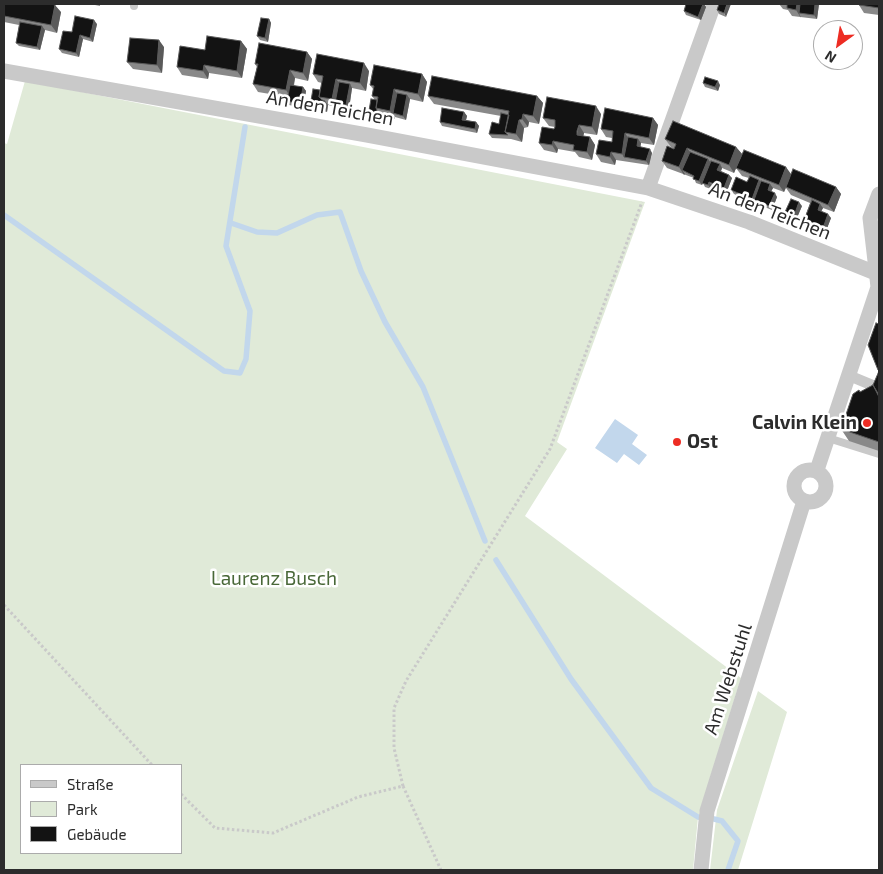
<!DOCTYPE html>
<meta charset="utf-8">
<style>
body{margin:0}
#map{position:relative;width:883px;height:874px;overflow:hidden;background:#fff;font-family:"Exo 2",sans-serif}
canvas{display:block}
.frame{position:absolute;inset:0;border:5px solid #2c2c2c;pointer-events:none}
.legend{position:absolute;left:20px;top:764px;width:162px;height:90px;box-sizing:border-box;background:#fff;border:1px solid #ababab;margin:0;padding:6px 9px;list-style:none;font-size:15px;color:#2c2c2c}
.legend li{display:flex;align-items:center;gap:10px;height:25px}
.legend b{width:25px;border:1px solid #ababab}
.north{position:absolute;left:813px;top:20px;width:50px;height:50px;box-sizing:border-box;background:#fff;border:1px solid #ababab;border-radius:50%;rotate:212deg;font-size:14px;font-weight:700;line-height:20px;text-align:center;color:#2c2c2c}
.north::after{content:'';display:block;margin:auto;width:18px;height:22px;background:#ed2c23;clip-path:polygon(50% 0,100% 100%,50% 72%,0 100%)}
</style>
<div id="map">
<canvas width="883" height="874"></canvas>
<div class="frame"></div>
<ul class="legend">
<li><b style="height:6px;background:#c9c9c9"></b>Straße</li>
<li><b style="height:14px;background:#e0ead8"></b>Park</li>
<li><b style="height:14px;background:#131313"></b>Gebäude</li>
</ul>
<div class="north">N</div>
</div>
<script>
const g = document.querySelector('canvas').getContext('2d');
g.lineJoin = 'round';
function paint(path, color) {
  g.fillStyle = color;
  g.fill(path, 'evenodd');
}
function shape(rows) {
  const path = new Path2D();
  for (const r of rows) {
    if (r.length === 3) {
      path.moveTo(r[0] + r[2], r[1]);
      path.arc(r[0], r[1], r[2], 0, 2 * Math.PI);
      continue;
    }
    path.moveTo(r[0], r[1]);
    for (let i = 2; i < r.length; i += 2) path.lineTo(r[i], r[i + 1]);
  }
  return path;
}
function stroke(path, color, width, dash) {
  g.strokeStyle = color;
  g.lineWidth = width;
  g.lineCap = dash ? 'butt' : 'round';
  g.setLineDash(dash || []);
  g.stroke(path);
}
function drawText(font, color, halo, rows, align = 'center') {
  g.font = font + ' "Exo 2",sans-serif';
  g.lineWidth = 5;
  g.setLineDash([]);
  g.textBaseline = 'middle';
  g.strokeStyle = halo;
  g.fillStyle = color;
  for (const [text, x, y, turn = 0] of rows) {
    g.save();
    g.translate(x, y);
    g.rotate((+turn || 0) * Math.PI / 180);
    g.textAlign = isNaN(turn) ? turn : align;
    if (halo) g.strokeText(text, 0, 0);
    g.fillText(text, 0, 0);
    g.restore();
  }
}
paint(shape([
 [25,81,645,202,557,442,567,449,525,516,741,678,698,817,693,870,4,870,4,143,7,144],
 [21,765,181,765,181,853,21,853],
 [758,691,787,712,738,870,710,870,717,810]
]), '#e0ead8');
paint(shape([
 [615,419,638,435,632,444,647,455,639,465,624,454,617,463,595,448]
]), '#c2d7ec');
stroke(shape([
 [4,215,224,371,240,373,246,359,250,311,226,246,245,127],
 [231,223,257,232,277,233,317,215,340,212,361,271,385,322,423,387,485,541],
 [496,560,571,679,651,788,698,817],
 [714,819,722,821,738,841,728,870]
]), '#c2d7ec', 5.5);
stroke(shape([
 [4,605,152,765],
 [403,786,394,748,394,708,406,681,550,449,642,202],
 [181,794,215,828,273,833,358,797,403,786,441,870]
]), '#c9c9c9', 3, [2.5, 2.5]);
stroke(shape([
 [134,6,134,4],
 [828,438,879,454]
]), '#c9c9c9', 8);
stroke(shape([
 [850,376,879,388]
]), '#c9c9c9', 11);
stroke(shape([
 [4,71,367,135,648,188,749,222,878,274],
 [648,188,714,4],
 [810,486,16],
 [817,470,878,287,870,218,879,194],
 [701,870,707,811,804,501]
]), '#c9c9c9', 15);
paint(shape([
 [4,4,61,12,57,33,45,30,40,50,19,46,16,43,19,25,4,22],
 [90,4,100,4,100,6],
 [686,4,704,4,706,7,701,20,686,15,684,11],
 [719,4,726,17,719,14,717,10],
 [779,4,819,4,817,19,792,16,788,10,783,9],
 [879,4,879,15,864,13,859,5],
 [269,19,271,23,268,42,260,40,257,36],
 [97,24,93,42,83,39,79,57,62,53,59,49,72,32],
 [241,41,247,49,242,78,209,73,208,79,182,75,177,67,205,50],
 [164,47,162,73,133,69,127,62],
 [307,52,312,59,308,81,295,78,294,86,303,87,306,91,303,108,289,105,287,101,288,97,258,92,253,84,257,67,255,64],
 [369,71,366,91,352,88,349,109,328,105,327,112,313,109,310,106,320,90,322,83,318,82,313,74],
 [422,74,427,82,423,102,410,99,406,120,395,117,395,119,381,116,380,121,371,120,368,116,375,100,372,96,373,89,370,85],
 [703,83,720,85,718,91,705,87],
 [428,96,537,96,543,103,539,124,529,122,528,127,524,128,522,142,511,139,492,138,489,134,499,124,501,116,434,104],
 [464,112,467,116,466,120,476,122,479,126,477,133,442,126,440,122],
 [601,114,597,135,584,133,583,136,590,137,595,145,592,160,579,157,575,152,558,149,557,153,544,150,539,143,554,129,555,127,549,126,543,118],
 [653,118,658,125,654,145,641,143,640,147,652,153,649,165,616,160,615,165,601,162,596,154,612,142,612,138,606,137,601,129],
 [665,139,736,147,742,154,734,173,722,168,721,171,729,175,732,178,727,191,712,185,711,189,705,187,703,183,702,185,696,183,694,178,667,168,662,161,674,149,671,147],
 [736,168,791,174,836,187,841,194,834,212,823,208,821,211,831,218,826,231,806,223,804,220,810,203,791,195,786,188,784,192,773,188,771,191,777,197,772,210,757,204,755,201,754,203,734,194,731,190,747,182,749,178,742,176],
 [802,206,796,220,788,216,785,212],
 [879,324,879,451,849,441,841,429,860,392,873,385,879,371,878,370]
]), '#898989');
paint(shape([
 [703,4,704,4,706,7,701,20,698,17],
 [727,4,731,4,726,17,724,13],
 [797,4,803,4,799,13,801,18,796,10],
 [815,4,819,4,817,19,814,15],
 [55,5,61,12,57,33,51,25],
 [269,19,271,23,268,42,265,38],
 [94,20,97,24,93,42,90,38],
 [42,26,45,30,40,50,37,47],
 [80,35,83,39,79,57,76,53],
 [159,40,164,47,162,73,157,65],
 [241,41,247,49,242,78,237,71],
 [307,52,312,59,308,81,303,73],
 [364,63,369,71,366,91,360,83],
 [204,65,209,73,208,79,203,71],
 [290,70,295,78,291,98,286,90],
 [422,74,427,82,423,102,418,94],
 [336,79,342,86,335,103,332,99],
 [718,81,720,85,718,91,715,87],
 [350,84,352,88,349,109,346,105],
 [303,87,306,91,303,108,300,104],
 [394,89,399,97,393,113,395,117,395,119,390,111],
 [407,95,410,99,406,120,403,116],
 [537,96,543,103,539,124,533,116],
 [325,101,328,105,327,112,324,108],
 [596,106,601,114,597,135,592,127],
 [378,112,381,116,380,121,377,118],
 [464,112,467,116,465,124,462,120],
 [523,114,529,122,528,127,522,119],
 [653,118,658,125,654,145,649,138],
 [519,120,524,128,522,142,516,134],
 [476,122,479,126,477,133,475,129],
 [579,125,584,133,582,142,577,135],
 [625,133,630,141,624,157,627,162,622,154],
 [590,137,595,145,592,160,587,152],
 [638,139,641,143,640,150,637,146],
 [553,141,558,149,557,153,552,145],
 [736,147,742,154,734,173,729,165],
 [687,148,693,156,682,170,685,174,684,175,679,167],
 [650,149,652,153,649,165,646,161],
 [611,152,616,160,615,165,610,157],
 [708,159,711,163,702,185,699,181],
 [720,164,722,168,720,174,717,170],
 [786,167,791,174,784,192,779,185],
 [729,175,732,178,727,191,724,188],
 [759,180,762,184,754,200,755,201,754,203,752,199],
 [709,182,712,185,711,189,708,185],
 [770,184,773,188,770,194,768,190],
 [836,187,841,194,834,212,828,205],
 [775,193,777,197,772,210,769,206],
 [799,202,802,206,796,220,794,216],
 [820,204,823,208,820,214,818,210],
 [828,214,831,218,826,231,823,228]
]), '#5a5a5a');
const building = shape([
 [4,4,51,4,55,5,51,25,4,16,4,4],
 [686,4,703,4,698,17,684,11,686,4],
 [719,4,727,4,724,13,717,10,719,4],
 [787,4,797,4,796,10,787,8,787,4],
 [800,4,815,4,814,15,799,13,800,4],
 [859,4,879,4,879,8,859,5,859,4],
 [75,16,94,20,90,38,80,35,76,53,59,49,63,31,72,32,75,16],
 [261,18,269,19,265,38,257,36,261,18],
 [20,22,42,26,37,47,16,43,20,22],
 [207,36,241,41,237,71,204,65,203,71,177,67,180,46,205,50,207,36],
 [130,38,159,40,157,65,127,62,130,38],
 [259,43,307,52,303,73,290,70,286,90,253,84,258,64,255,64,259,43],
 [317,54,364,63,360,83,336,79,332,99,319,97,323,76,313,74,317,54],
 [374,65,422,74,418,94,394,89,390,111,376,108,378,97,372,96,374,86,370,85,374,65],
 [432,76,537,96,533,116,523,114,522,119,519,120,516,134,505,132,509,111,428,96,432,76],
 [705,77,718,81,715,87,703,83,705,77],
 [339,82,350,84,346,105,335,103,339,82],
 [290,85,303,87,300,104,287,101,290,85],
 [313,89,320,90,319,97,322,100,325,101,324,108,310,106,313,89],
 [397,93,407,95,403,116,393,113,397,93],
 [547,97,596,106,592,127,579,125,577,131,577,135,590,137,587,152,573,150,574,145,553,141,552,145,539,143,542,127,554,129,555,127,555,120,543,118,547,97],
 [371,99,377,100,376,108,378,112,377,118,368,116,371,99],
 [442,108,464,112,462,120,476,122,475,129,440,122,442,108],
 [605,108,653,118,649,138,625,133,622,154,611,152,610,157,596,154,599,140,612,142,613,131,601,129,605,108],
 [501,113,509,115,505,132,508,135,489,134,492,122,499,124,501,113],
 [673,121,736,147,729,165,687,148,679,167,662,161,667,146,674,149,676,144,665,139,673,121],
 [628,137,638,139,637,146,650,149,646,161,624,157,628,137],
 [744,150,786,167,779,185,736,168,744,150],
 [690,152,708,159,699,181,693,179,694,176,682,170,690,152],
 [711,161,720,164,717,170,729,175,724,188,709,182,708,185,702,183,711,161],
 [793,169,836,187,828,205,786,187,793,169],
 [750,176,759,180,752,199,731,190,736,177,747,182,750,176],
 [761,181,770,184,768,190,775,193,769,206,754,200,761,181],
 [791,199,799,202,794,216,785,212,791,199],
 [812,200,820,204,818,210,828,214,823,228,804,220,812,200],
 [876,323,879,324,879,369,878,370,868,345,876,323],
 [879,371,879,395,873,385,879,371],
 [873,385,879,397,879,442,841,429,853,394,859,390,860,392,873,385]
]);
paint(building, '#131313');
stroke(building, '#5a5a5a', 1);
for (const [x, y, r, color] of [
 [867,423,5,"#ed2c23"],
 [677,442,5,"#ed2c23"]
]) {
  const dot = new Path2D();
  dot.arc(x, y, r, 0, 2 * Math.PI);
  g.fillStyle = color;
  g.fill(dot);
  stroke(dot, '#fff', 2);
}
drawText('19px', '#2c2c2c', '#fff', [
 ["An den Teichen",330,108,10],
 ["An den Teichen",770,211,21],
 ["Am Webstuhl",728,679,-72]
]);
drawText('bold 19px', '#2c2c2c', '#fff', [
 ["Calvin Klein",857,423],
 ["Ost",687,442,"left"]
], 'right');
drawText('19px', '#496838', '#fff', [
 ["Laurenz Busch",274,579]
]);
</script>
